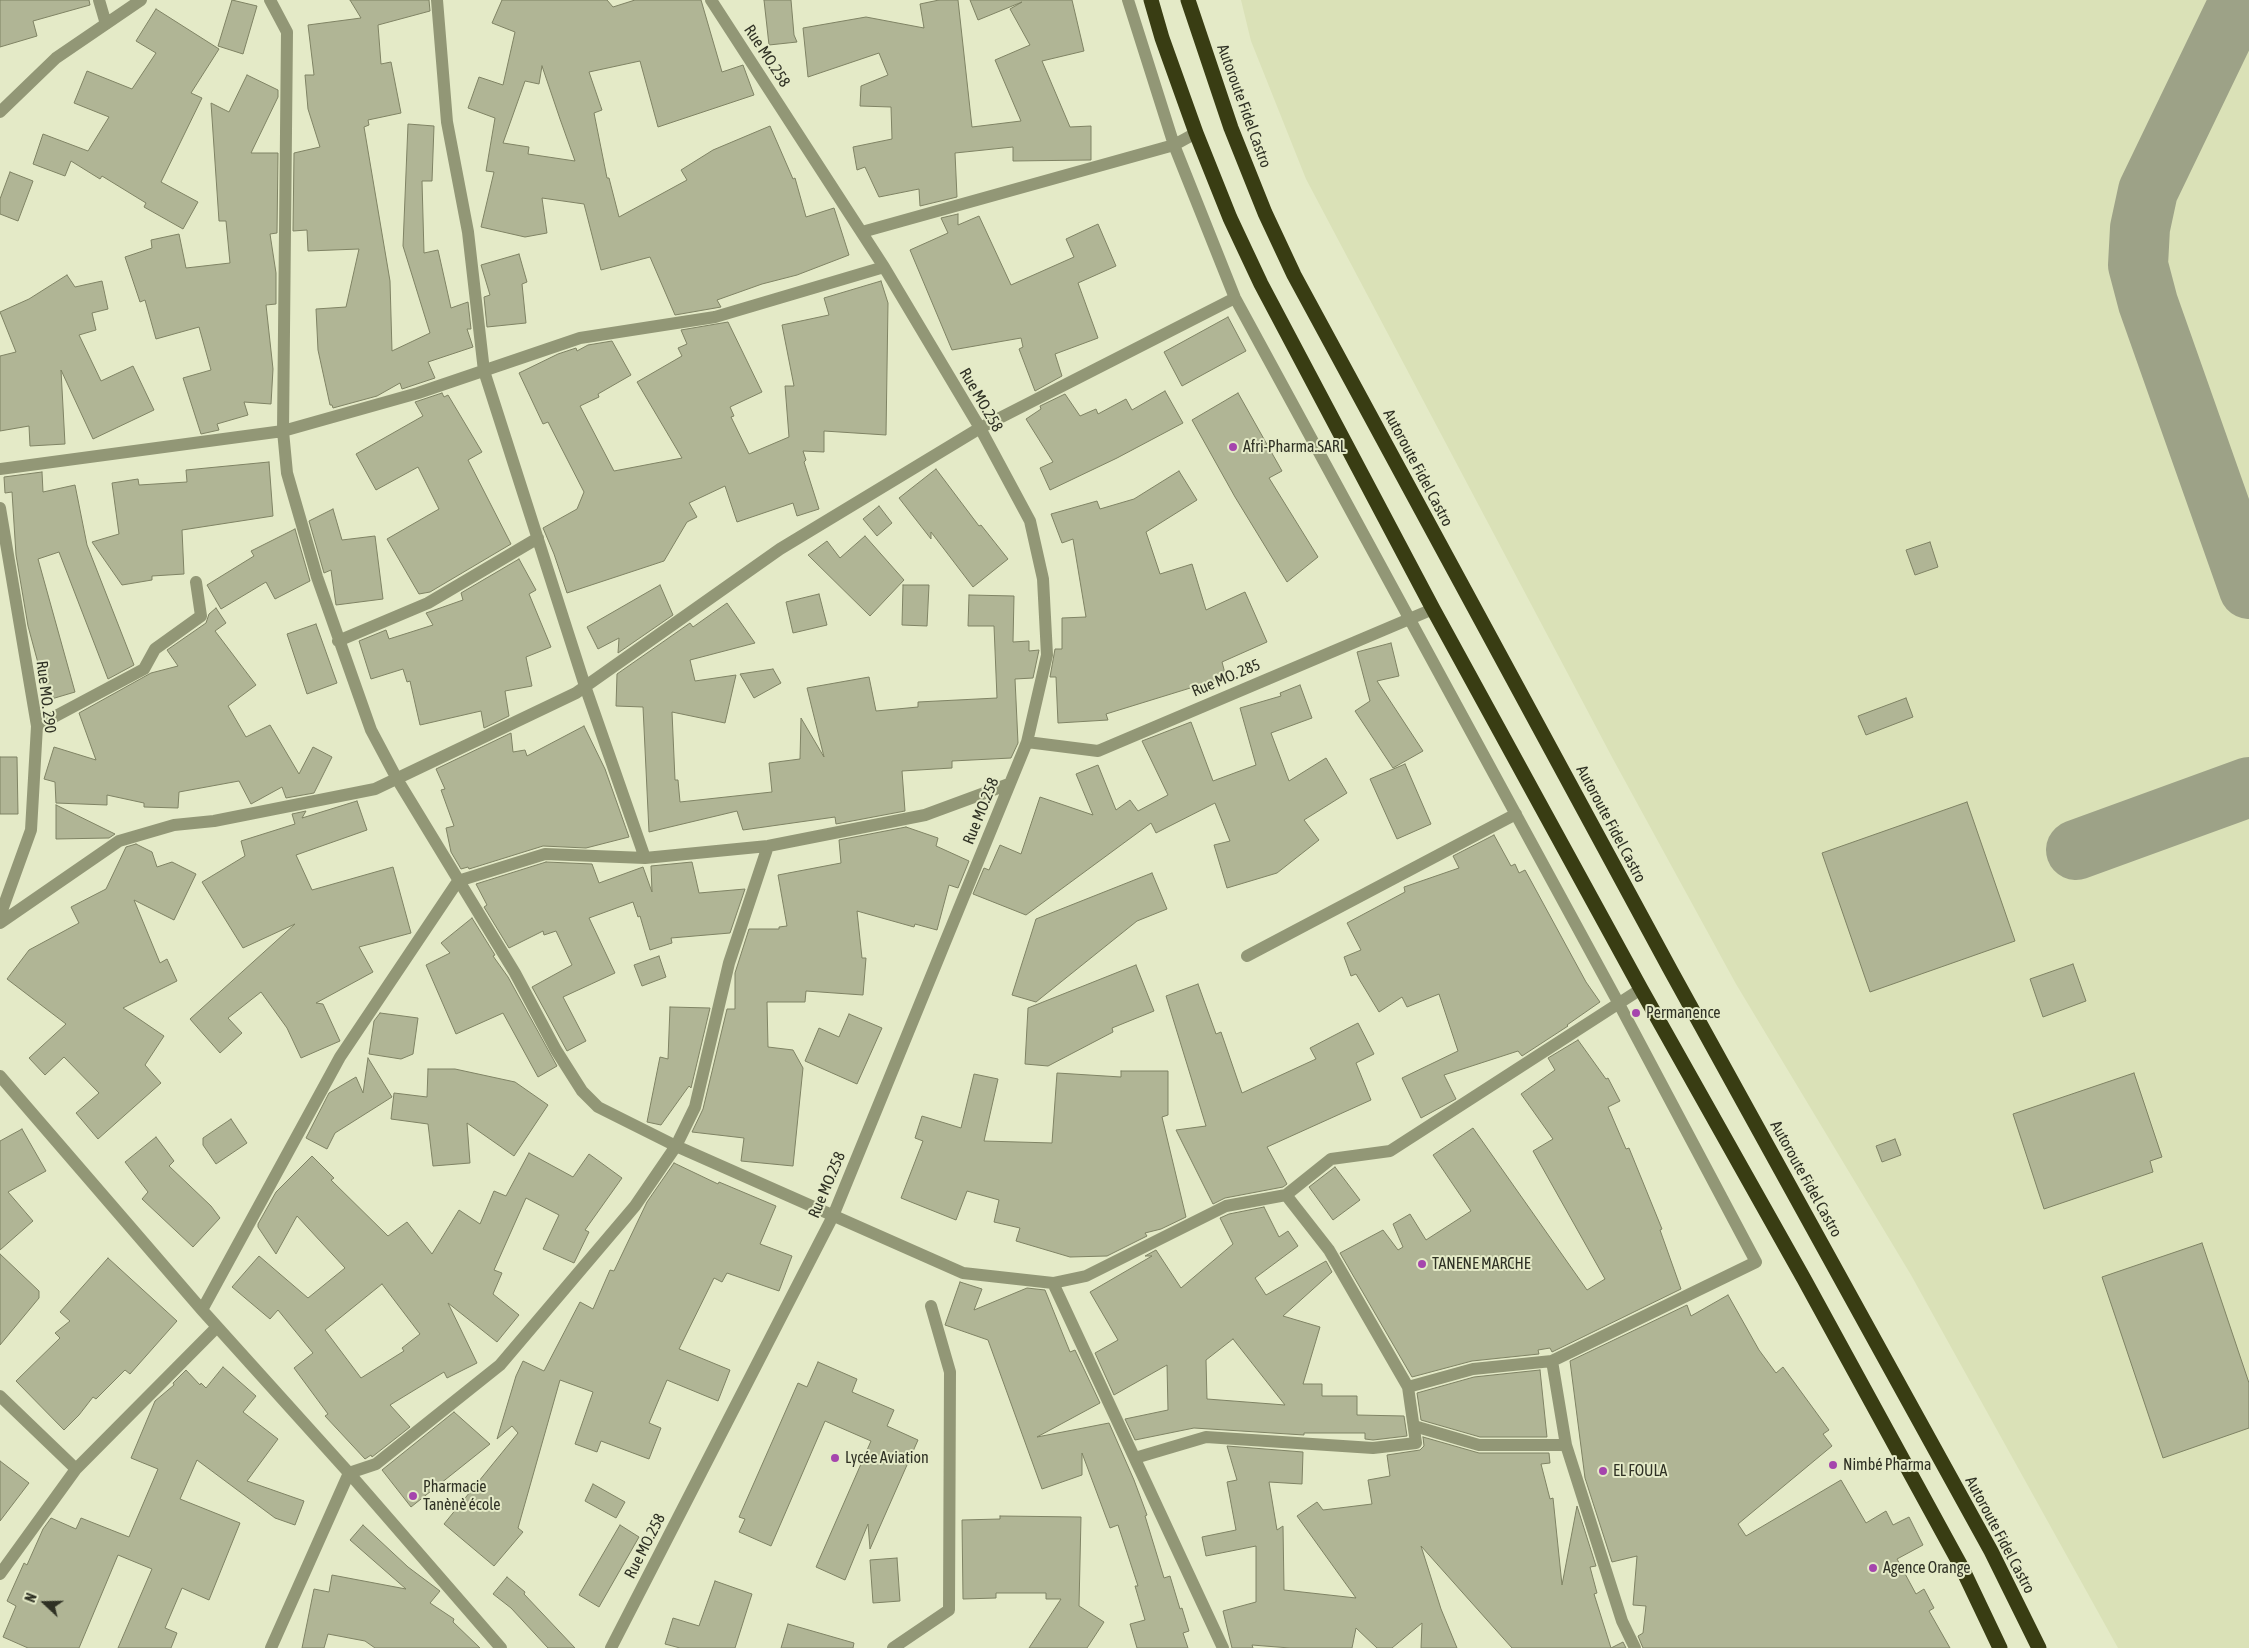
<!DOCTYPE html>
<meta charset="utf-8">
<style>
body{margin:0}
#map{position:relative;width:2249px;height:1648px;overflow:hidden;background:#e4eac7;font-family:"Asap Condensed",sans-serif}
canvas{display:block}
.north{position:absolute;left:20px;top:1578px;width:50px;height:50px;-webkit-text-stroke:4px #e4eac7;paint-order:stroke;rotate:291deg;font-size:14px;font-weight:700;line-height:20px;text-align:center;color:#2f3124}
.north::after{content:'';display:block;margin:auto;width:18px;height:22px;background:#2f3124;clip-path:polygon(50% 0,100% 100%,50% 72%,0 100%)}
</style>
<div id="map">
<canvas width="2249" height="1648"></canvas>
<div class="north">N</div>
</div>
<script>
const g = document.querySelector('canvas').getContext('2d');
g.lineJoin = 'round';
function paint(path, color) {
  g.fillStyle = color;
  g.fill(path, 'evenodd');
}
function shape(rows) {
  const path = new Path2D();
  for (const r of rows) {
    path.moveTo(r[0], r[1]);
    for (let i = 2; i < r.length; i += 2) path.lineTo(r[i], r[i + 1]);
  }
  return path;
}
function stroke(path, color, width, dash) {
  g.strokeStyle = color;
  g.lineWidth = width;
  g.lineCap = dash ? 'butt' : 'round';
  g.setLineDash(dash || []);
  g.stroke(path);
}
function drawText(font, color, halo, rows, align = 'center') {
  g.font = font + ' "Asap Condensed",sans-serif';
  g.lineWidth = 4;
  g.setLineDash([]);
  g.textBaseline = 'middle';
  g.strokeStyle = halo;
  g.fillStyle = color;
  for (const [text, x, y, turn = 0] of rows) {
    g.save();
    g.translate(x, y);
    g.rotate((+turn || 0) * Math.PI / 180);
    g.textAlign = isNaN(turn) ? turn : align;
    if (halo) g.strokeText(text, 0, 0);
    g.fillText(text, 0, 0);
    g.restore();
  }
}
paint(shape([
 [1241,0,2249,0,2249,1648,2118,1648,1911,1275,1736,984,1613,759,1306,179,1251,41]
]), '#dae1b7');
stroke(shape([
 [2240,0,2148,191,2140,228,2138,265,2148,303,2249,589],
 [2076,850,2249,787]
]), '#9da287', 60);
const building = shape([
 [0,0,89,0,90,5,33,21,37,36,0,47,0,0],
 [232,0,257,6,243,54,218,46,232,0],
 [350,0,429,0,430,11,378,25,381,64,391,62,401,113,368,120,369,125,364,127,390,281,392,351,430,333,403,246,408,124,434,126,432,181,422,181,424,253,438,250,451,308,468,302,471,329,467,329,473,347,428,362,435,378,402,389,400,383,377,396,333,408,332,405,330,405,318,350,316,309,346,307,359,249,308,251,307,230,293,231,294,153,320,147,308,109,305,75,314,75,308,25,361,18,350,0],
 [502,0,607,0,613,7,635,0,701,0,722,72,743,65,754,95,658,127,640,61,589,72,602,110,594,113,607,178,609,178,619,217,687,180,681,170,713,150,770,126,793,179,795,178,806,217,834,208,849,255,797,275,762,284,717,300,721,307,675,315,650,257,601,270,584,204,542,198,547,233,525,237,481,227,494,172,486,171,495,118,468,108,479,77,503,85,515,32,492,23,502,0],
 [542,66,560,119,575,161,528,154,529,147,503,143,525,81,539,84,542,66],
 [764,0,791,0,794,35,797,42,769,45,764,0],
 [939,0,958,0,972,127,1021,121,995,60,1030,45,1010,9,1022,2,978,20,970,0,1072,0,1084,51,1042,61,1070,127,1091,126,1091,160,1013,161,1013,147,955,153,957,197,920,206,919,189,879,197,865,167,857,170,853,147,892,139,891,107,860,106,861,86,888,75,879,53,808,77,803,28,866,17,924,28,920,4,939,0],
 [156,9,219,49,191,93,202,98,161,182,198,202,183,229,144,207,146,203,102,176,100,179,71,161,65,176,33,164,43,134,88,151,109,117,74,103,87,71,132,89,156,53,136,41,156,9],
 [247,75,278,90,278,97,251,153,278,153,277,233,270,234,276,273,276,304,266,305,273,369,271,404,244,402,248,415,217,424,219,430,201,434,183,378,211,370,199,327,156,339,145,300,140,302,125,257,152,248,151,240,179,234,186,268,230,263,226,221,219,221,211,103,229,112,247,75],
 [10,172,33,181,18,221,0,214,0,199,10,172],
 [958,214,958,225,979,216,1011,285,1074,257,1066,239,1098,224,1116,266,1078,283,1098,338,1055,354,1062,376,1035,391,1019,349,1023,347,1021,338,952,350,910,250,948,233,941,218,958,214],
 [519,254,527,282,522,284,526,323,487,327,484,297,490,295,481,265,519,254],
 [67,275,75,287,102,281,108,309,92,313,96,330,79,335,101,381,133,366,154,410,93,439,61,370,65,444,30,446,29,426,0,431,0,356,16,352,0,312,29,299,67,275],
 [881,281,888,303,886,435,824,431,824,452,803,451,806,460,804,462,819,509,797,516,793,503,737,522,725,486,689,503,697,517,687,522,664,561,567,593,554,554,543,528,577,509,584,492,548,422,543,424,519,373,558,354,576,348,577,351,588,345,612,341,631,375,598,394,599,397,580,406,614,471,682,458,637,382,682,356,678,348,687,344,681,330,728,322,762,392,730,407,734,416,731,417,749,454,789,437,785,386,794,386,782,325,829,315,824,298,881,281],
 [1228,317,1246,351,1182,386,1164,352,1228,317],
 [1165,391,1183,423,1117,458,1050,490,1040,468,1053,462,1026,419,1041,409,1040,406,1065,394,1080,416,1096,409,1098,414,1126,399,1132,410,1165,391],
 [442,393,444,397,448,395,482,452,468,460,511,544,430,592,419,594,387,539,439,509,418,467,376,490,356,454,423,416,415,402,442,393],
 [1238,393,1282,471,1269,478,1318,557,1287,582,1235,497,1192,420,1238,393],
 [269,462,273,516,182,530,184,574,152,576,152,580,122,585,92,542,119,534,112,483,138,479,139,485,187,482,186,470,269,462],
 [936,469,979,526,981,525,1008,559,973,587,931,532,931,539,899,498,936,469],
 [1179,471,1197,500,1146,532,1160,574,1192,564,1206,610,1245,592,1267,642,1222,662,1226,677,1106,714,1108,720,1058,723,1056,677,1050,677,1055,649,1062,649,1062,618,1086,617,1073,539,1062,543,1051,514,1097,501,1100,509,1134,499,1179,471],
 [42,472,43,492,75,485,87,545,134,665,108,679,59,552,38,559,75,692,48,700,28,626,16,555,12,492,5,493,4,477,42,472],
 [879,506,892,523,877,536,863,519,879,506],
 [333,509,342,540,375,536,383,599,336,605,331,570,324,573,309,521,333,509],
 [295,529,310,581,275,599,266,582,221,609,207,585,254,556,251,551,295,529],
 [865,536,904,580,870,616,808,555,827,541,840,558,865,536],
 [1930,542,1938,567,1915,575,1906,550,1930,542],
 [519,559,536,590,529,594,551,647,526,657,532,686,505,691,509,716,484,728,481,711,420,725,410,681,407,682,403,669,371,679,359,641,386,630,389,639,433,625,426,613,463,600,461,593,519,559],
 [660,585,673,615,618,653,619,638,598,649,587,627,660,585],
 [903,585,929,585,927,626,902,625,903,585],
 [819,594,827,625,793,633,786,602,819,594],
 [969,595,1014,596,1013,642,1029,641,1029,651,1039,650,1033,678,1015,679,1018,743,1011,758,952,761,952,768,902,771,905,811,836,824,835,817,743,830,737,811,649,832,643,707,616,706,617,674,690,623,693,627,727,603,755,643,690,660,695,681,736,675,725,723,672,712,675,780,678,780,680,802,772,792,769,763,800,759,801,718,824,757,807,688,869,677,876,711,918,707,918,702,997,698,994,626,968,626,969,595],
 [216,608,226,623,215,631,256,685,228,706,246,737,270,725,299,774,313,747,332,757,314,793,286,798,282,787,251,804,239,781,179,792,178,808,144,807,144,803,107,795,107,805,56,803,55,782,44,779,54,747,96,760,79,713,151,673,178,666,167,650,206,623,209,614,216,608],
 [316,624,337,683,307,694,287,634,316,624],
 [1391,643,1399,676,1377,681,1423,751,1393,768,1355,711,1370,701,1357,652,1391,643],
 [773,669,781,683,754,698,740,674,773,669],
 [1300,685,1312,718,1271,733,1289,781,1326,758,1347,793,1304,820,1319,840,1277,873,1227,888,1214,845,1230,841,1215,803,1156,833,1151,823,1026,915,973,894,984,868,989,870,1000,845,1021,854,1040,797,1093,815,1076,774,1098,765,1116,810,1130,800,1138,811,1168,795,1142,741,1191,722,1213,781,1256,765,1240,708,1281,696,1280,693,1300,685],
 [1906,698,1913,717,1866,735,1858,716,1906,698],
 [584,726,605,769,629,837,586,848,543,846,469,869,468,867,461,869,451,852,446,828,454,826,441,790,445,789,436,769,511,733,513,752,525,750,527,756,584,726],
 [0,757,17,757,18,814,0,814,0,757],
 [1405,764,1431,824,1397,839,1370,779,1405,764],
 [357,801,367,830,296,855,312,890,393,867,411,933,359,947,373,972,316,1003,323,1004,340,1041,301,1058,287,1028,261,992,228,1018,242,1033,220,1053,190,1019,295,924,243,948,202,882,245,856,241,841,295,824,292,814,306,811,302,818,357,801],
 [1967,802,2015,941,1870,992,1822,853,1967,802],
 [56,805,115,834,109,838,56,839,56,805],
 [906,827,938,838,936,846,969,861,958,888,949,885,937,930,915,924,914,927,857,911,862,958,866,958,863,995,806,991,805,1002,767,1002,768,1047,793,1050,803,1068,793,1166,741,1161,744,1138,692,1132,703,1109,727,1009,735,1009,735,973,749,929,779,929,779,927,787,926,778,875,841,863,839,840,906,827],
 [1494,835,1511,866,1515,864,1519,873,1525,870,1586,982,1600,1002,1567,1025,1568,1026,1522,1056,1518,1051,1444,1075,1456,1099,1421,1118,1402,1078,1458,1051,1439,994,1407,1007,1402,997,1379,1012,1356,974,1351,976,1344,957,1361,950,1347,923,1405,892,1404,887,1459,868,1453,856,1494,835],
 [136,844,152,852,157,867,172,862,196,874,174,920,134,900,160,963,167,959,177,981,123,1008,164,1036,145,1065,161,1083,98,1139,76,1113,99,1093,64,1057,45,1075,29,1058,66,1024,7,979,29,950,79,923,71,907,106,889,126,847,136,844],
 [546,862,592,864,599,883,643,867,652,892,651,866,692,862,699,893,745,889,730,933,671,938,672,943,650,950,640,916,638,917,633,902,589,918,615,973,563,997,586,1041,567,1051,532,987,572,965,556,931,544,935,543,931,509,948,484,907,487,905,476,884,546,862],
 [1152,873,1167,909,1137,921,1036,1002,1012,995,1036,919,1152,873],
 [472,918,495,955,493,956,508,977,557,1066,538,1077,503,1013,456,1034,426,965,450,953,441,943,472,918],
 [659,956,666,977,642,986,634,965,659,956],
 [2073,964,2086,1001,2043,1017,2030,979,2073,964],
 [1136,965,1154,1011,1112,1028,1113,1032,1048,1066,1025,1064,1028,1008,1136,965],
 [1198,984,1216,1034,1221,1032,1242,1093,1316,1059,1310,1048,1358,1023,1374,1054,1356,1063,1371,1100,1267,1147,1287,1184,1283,1187,1225,1198,1213,1204,1176,1130,1206,1126,1166,996,1198,984],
 [670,1007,710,1008,691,1088,689,1086,661,1125,647,1122,660,1057,668,1059,670,1007],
 [380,1013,418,1018,413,1054,401,1059,369,1054,374,1021,380,1013],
 [849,1014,882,1028,857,1084,805,1061,819,1028,839,1037,849,1014],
 [1578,1040,1606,1079,1608,1078,1620,1101,1608,1107,1626,1149,1629,1148,1662,1229,1660,1230,1681,1289,1552,1352,1550,1348,1538,1350,1539,1354,1472,1361,1412,1377,1340,1253,1383,1230,1398,1250,1403,1247,1393,1224,1410,1214,1426,1240,1471,1211,1433,1155,1473,1128,1587,1290,1605,1279,1533,1151,1553,1139,1521,1094,1555,1070,1548,1058,1578,1040],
 [368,1058,392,1097,335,1133,327,1149,306,1138,329,1093,356,1077,363,1093,368,1058],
 [428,1069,455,1069,515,1082,548,1105,514,1156,467,1123,470,1163,433,1166,428,1124,391,1119,394,1093,427,1097,428,1069],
 [1121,1071,1168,1071,1168,1115,1162,1117,1186,1217,1161,1229,1145,1233,1147,1236,1107,1256,1070,1257,1016,1241,1020,1228,994,1222,999,1200,967,1191,956,1220,901,1198,923,1141,915,1138,922,1116,961,1128,974,1074,998,1079,984,1141,1052,1143,1057,1073,1121,1077,1121,1071],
 [2134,1073,2162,1157,2150,1161,2153,1172,2044,1209,2013,1114,2134,1073],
 [231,1119,247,1143,216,1164,203,1145,203,1138,231,1119],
 [22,1129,46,1171,8,1192,33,1221,0,1250,0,1141,22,1129],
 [156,1137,174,1161,169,1166,211,1206,220,1218,193,1247,142,1199,148,1192,125,1162,156,1137],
 [1895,1139,1901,1155,1882,1162,1876,1146,1895,1139],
 [529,1153,573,1177,589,1154,622,1178,585,1230,589,1232,574,1263,543,1249,559,1215,526,1198,494,1270,502,1273,493,1294,519,1315,497,1342,448,1303,477,1363,447,1378,444,1372,390,1405,410,1427,372,1457,371,1455,365,1459,325,1416,328,1414,294,1368,313,1353,278,1310,270,1319,232,1287,259,1256,308,1298,345,1268,297,1216,276,1254,258,1227,258,1224,276,1192,312,1156,334,1178,331,1180,388,1236,407,1222,432,1254,459,1210,480,1224,494,1191,506,1196,529,1153],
 [382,1284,420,1334,402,1348,404,1351,361,1378,325,1330,382,1284],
 [674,1163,718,1184,719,1182,776,1206,760,1244,792,1256,779,1291,727,1273,722,1282,714,1278,679,1349,730,1370,718,1401,667,1380,649,1423,661,1428,649,1459,601,1441,597,1452,575,1444,593,1392,560,1380,518,1528,523,1532,494,1566,444,1524,518,1433,512,1426,497,1439,516,1376,523,1361,544,1371,580,1302,593,1309,610,1270,614,1271,647,1202,674,1163],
 [1335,1167,1360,1200,1333,1220,1309,1187,1335,1167],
 [1264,1207,1279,1237,1288,1231,1298,1246,1255,1278,1266,1295,1326,1261,1332,1272,1283,1316,1320,1327,1303,1384,1322,1384,1322,1396,1357,1396,1357,1415,1404,1416,1407,1436,1373,1440,1365,1439,1365,1433,1304,1433,1304,1435,1194,1428,1135,1440,1125,1419,1168,1410,1167,1365,1114,1395,1095,1353,1118,1340,1090,1292,1152,1256,1145,1256,1156,1250,1181,1288,1233,1244,1220,1218,1229,1214,1264,1207],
 [1233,1339,1285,1405,1207,1399,1206,1360,1233,1339],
 [2202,1243,2249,1383,2249,1428,2163,1458,2102,1277,2202,1243],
 [0,1254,39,1291,39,1298,0,1345,0,1254],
 [108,1258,177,1321,130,1374,125,1370,96,1399,93,1397,79,1415,64,1430,16,1381,60,1338,55,1333,70,1321,60,1312,108,1258],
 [960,1282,982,1289,974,1310,1027,1288,1045,1290,1070,1352,1075,1350,1100,1403,1037,1437,1109,1423,1134,1480,1147,1515,1145,1516,1164,1578,1170,1576,1180,1609,1182,1608,1189,1631,1183,1633,1188,1648,1137,1648,1130,1624,1145,1620,1135,1586,1138,1586,1118,1525,1110,1528,1082,1453,1082,1475,1042,1489,988,1340,945,1325,960,1282],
 [1728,1295,1759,1350,1776,1373,1783,1367,1829,1430,1823,1434,1832,1446,1738,1524,1746,1536,1841,1480,1866,1523,1886,1511,1893,1525,1909,1517,1923,1545,1897,1559,1916,1594,1924,1589,1934,1608,1929,1611,1950,1648,1643,1648,1638,1636,1643,1633,1646,1606,1633,1605,1637,1556,1612,1562,1585,1478,1570,1361,1687,1305,1691,1316,1728,1295],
 [818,1362,857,1379,852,1392,894,1410,887,1426,918,1440,870,1549,868,1524,845,1580,816,1567,871,1441,825,1421,771,1546,739,1532,745,1519,739,1517,798,1383,807,1387,818,1362],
 [223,1367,256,1396,243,1412,278,1439,247,1481,304,1501,295,1525,275,1518,197,1460,180,1499,240,1523,209,1600,182,1588,165,1628,177,1633,171,1648,118,1648,152,1569,118,1555,79,1648,28,1648,3,1637,16,1606,7,1601,24,1563,27,1565,43,1529,51,1518,76,1529,81,1518,129,1537,158,1469,131,1458,155,1401,174,1385,173,1383,186,1370,200,1385,201,1383,206,1388,223,1367],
 [1540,1370,1547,1437,1480,1437,1421,1420,1417,1393,1474,1377,1540,1370],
 [454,1412,490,1444,411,1507,382,1470,454,1412],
 [1423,1437,1479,1453,1549,1453,1550,1463,1541,1464,1550,1499,1553,1498,1562,1585,1577,1506,1596,1566,1590,1567,1597,1593,1594,1594,1611,1648,1623,1642,1626,1648,1512,1648,1421,1546,1441,1609,1457,1648,1421,1648,1422,1623,1392,1648,1377,1648,1356,1628,1352,1648,1290,1648,1252,1645,1253,1648,1232,1648,1223,1611,1256,1602,1256,1546,1206,1556,1202,1537,1236,1530,1227,1482,1237,1480,1227,1446,1303,1452,1302,1484,1269,1482,1277,1530,1283,1526,1284,1590,1356,1598,1297,1516,1317,1502,1323,1510,1372,1504,1368,1480,1390,1476,1387,1455,1420,1450,1424,1446,1423,1437],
 [0,1461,29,1483,0,1521,0,1461],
 [593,1484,625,1502,616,1518,585,1501,593,1484],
 [1000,1516,1081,1517,1079,1606,1104,1622,1087,1648,1029,1648,1061,1599,1046,1599,1046,1593,996,1593,996,1598,963,1599,962,1520,1000,1519,1000,1516],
 [363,1525,408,1567,440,1591,430,1603,454,1619,453,1622,480,1648,375,1648,365,1641,328,1634,324,1648,302,1648,314,1589,329,1592,332,1575,406,1589,350,1540,363,1525],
 [620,1525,639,1537,599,1607,579,1595,620,1525],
 [897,1558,900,1601,873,1603,870,1560,897,1558],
 [507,1577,525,1592,524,1594,575,1648,548,1648,511,1608,493,1594,507,1577],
 [715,1581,752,1594,735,1648,680,1648,665,1644,673,1618,699,1626,715,1581],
 [788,1624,854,1643,853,1648,781,1648,788,1624]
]);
paint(building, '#b0b595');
stroke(building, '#7f8364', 1);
stroke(shape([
 [99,0,106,24],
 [270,0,287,32,283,431,287,473,317,577,371,730,397,779,515,973,556,1050,582,1091,598,1107,676,1146,963,1273,1053,1283,1086,1276,1226,1206,1286,1195,1331,1159,1390,1151,1641,989],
 [437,0,447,122,468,232,484,371,585,686,645,858],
 [1128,0,1174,145,1235,298,1619,1004,1756,1262,1552,1361,1566,1445,1622,1621,1635,1648],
 [0,112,56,58,141,0],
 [862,232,1174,145,1196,133],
 [0,469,283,431,418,393,580,338,715,317,884,267],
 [0,508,37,726,31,830,0,916],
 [338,641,428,603,538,538],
 [37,726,144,669,155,649,201,616,196,582],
 [1027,742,1098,751,1433,609],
 [0,923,119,841,174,825,214,821,375,789,576,693,780,549,980,428,1235,298],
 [1247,956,1516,814],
 [0,1076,202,1310,349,1473,501,1648],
 [1286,1195,1329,1250,1408,1387,1473,1369,1552,1361],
 [1053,1283,1223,1648],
 [202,1310,340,1057,458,881,545,854,645,858,768,846,925,815,1009,784],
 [0,1396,76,1469],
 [1414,1426,1479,1445,1566,1445],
 [1135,1458,1206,1437,1373,1448,1416,1443,1408,1387],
 [0,1574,76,1469,217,1327],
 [271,1648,349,1473,376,1464,500,1365,635,1206,676,1146,695,1107,729,963,768,846],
 [611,1648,833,1216,1027,742,1047,655,1043,579,1030,521,980,428,884,267,711,0],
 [893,1648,949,1610,950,1372,931,1306]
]), '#929776', 12);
stroke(shape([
 [1151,0,1162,38,1196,133,1230,218,1261,284,1433,609,1641,989,1804,1279,1961,1566,2000,1648],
 [1188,0,1231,128,1265,213,1294,275,1671,971,1991,1551,2039,1648]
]), '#393d13', 15);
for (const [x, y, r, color] of [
 [1233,447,5,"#a545ad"],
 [1636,1013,5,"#a545ad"],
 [1422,1264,5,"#a545ad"],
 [835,1458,5,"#a545ad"],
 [1833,1465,5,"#a545ad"],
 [1603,1471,5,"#a545ad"],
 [413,1496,5,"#a545ad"],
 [1873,1568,5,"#a545ad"]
]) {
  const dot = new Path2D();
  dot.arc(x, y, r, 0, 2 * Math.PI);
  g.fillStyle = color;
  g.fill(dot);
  stroke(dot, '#e4eac7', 2);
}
drawText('16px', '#2f3124', '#e4eac7', [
 ["Rue MO.258",767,56,57],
 ["Autoroute Fidel Castro",1244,106,70],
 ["Rue MO.258",981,400,60],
 ["Autoroute Fidel Castro",1418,468,62],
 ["Rue MO. 285",1226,678,-23],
 ["Rue MO. 290",46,697,83],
 ["Rue MO.258",981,811,-68],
 ["Autoroute Fidel Castro",1611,824,62],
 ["Autoroute Fidel Castro",1806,1179,61],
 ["Rue MO.258",827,1185,-67],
 ["Autoroute Fidel Castro",2000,1535,62],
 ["Rue MO.258",645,1546,-63]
]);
drawText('16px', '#2f3124', '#e4eac7', [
 ["Afri-Pharma.SARL",1243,447],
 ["Permanence",1646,1013],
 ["TANENE MARCHE",1432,1264],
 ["Lycée Aviation",845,1458],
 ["Nimbé Pharma",1843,1465],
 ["EL FOULA",1613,1471],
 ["Pharmacie",423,1487],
 ["Tanènè école",423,1505],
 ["Agence Orange",1883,1568]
], 'left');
</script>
